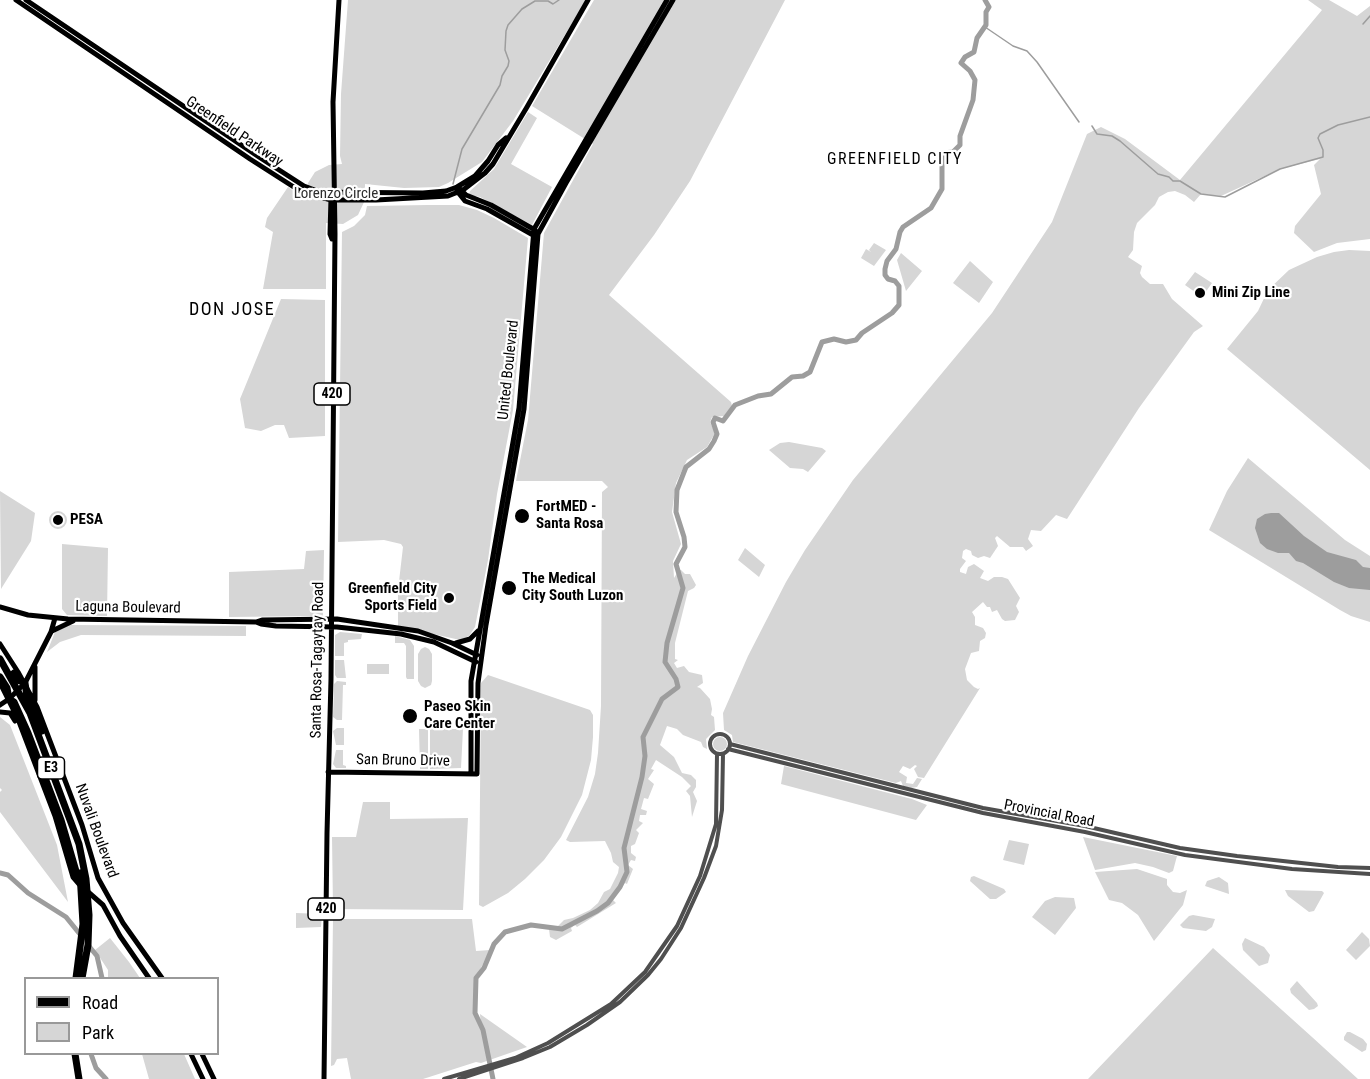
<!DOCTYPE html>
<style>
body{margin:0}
#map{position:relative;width:1370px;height:1079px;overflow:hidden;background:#fff;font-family:"Roboto Condensed",sans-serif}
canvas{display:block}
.legend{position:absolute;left:24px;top:977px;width:195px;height:78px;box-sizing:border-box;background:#fff;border:2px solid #999;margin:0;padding:8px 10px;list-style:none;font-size:18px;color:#000}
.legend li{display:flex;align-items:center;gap:12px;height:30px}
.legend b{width:30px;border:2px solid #999}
</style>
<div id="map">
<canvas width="1370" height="1079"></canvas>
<ul class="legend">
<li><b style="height:8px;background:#000"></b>Road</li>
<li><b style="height:16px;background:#d6d6d6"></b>Park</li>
</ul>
</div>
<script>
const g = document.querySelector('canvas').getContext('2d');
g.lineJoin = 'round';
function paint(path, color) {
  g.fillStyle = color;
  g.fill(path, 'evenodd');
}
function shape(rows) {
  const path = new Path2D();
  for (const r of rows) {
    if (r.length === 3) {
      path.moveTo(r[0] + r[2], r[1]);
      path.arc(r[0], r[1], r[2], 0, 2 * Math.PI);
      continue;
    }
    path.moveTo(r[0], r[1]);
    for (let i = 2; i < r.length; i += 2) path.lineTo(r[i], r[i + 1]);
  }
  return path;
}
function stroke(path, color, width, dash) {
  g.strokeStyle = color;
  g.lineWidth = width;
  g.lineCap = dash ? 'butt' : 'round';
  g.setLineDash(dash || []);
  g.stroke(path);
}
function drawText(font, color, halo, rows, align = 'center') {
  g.font = font + ' "Roboto Condensed",sans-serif';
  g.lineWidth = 4.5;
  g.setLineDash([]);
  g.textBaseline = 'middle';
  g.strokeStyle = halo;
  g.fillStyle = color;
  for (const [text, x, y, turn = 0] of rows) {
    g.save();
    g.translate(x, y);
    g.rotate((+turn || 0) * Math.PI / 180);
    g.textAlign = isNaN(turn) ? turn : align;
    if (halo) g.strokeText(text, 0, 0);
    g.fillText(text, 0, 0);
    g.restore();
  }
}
paint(shape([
 [348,0,586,0,513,121,482,162,448,183,439,187,404,188,365,184,365,200,358,215,343,224,326,223,326,289,263,289,273,232,265,227,267,218,288,187,306,199,308,183,315,172,329,165,342,164,340,156,341,94],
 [594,0,785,0,690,181,654,235,609,295,731,402,732,406,724,416,712,417,710,422,715,433,707,447,687,460,676,483,672,512,681,544,673,561,674,578,679,570,681,570,685,574,690,574,696,585,694,588,688,591,675,643,675,659,678,660,674,663,677,668,684,666,689,672,702,675,703,683,697,687,700,688,710,699,712,709,711,715,714,717,715,730,706,739,707,749,703,747,701,742,683,735,677,729,667,726,660,745,674,757,682,773,691,775,696,780,696,787,693,792,697,801,692,817,690,796,686,791,691,786,682,777,656,760,651,769,654,770,648,779,654,784,648,799,644,798,641,809,647,811,646,815,640,815,639,821,643,823,636,830,639,833,635,844,631,846,631,853,636,857,635,861,631,860,628,865,633,869,627,884,625,883,613,900,616,903,577,927,575,925,571,928,572,931,556,940,550,937,549,929,558,926,564,920,573,918,590,910,598,903,604,892,610,889,618,873,619,867,613,862,611,853,605,841,570,842,566,840,588,797,595,774,598,753,601,706,602,492,608,487,602,481,516,481,528,420,544,233,593,144,532,106],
 [1308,0,1329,0,1357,16,1370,6,1370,239,1337,243,1314,252,1294,233,1295,226,1321,194,1314,165,1320,159,1280,169,1221,196,1201,194,1194,202,1185,195,1175,191,1168,192,1159,197,1155,205,1137,223,1134,232,1133,250,1128,257,1142,266,1140,273,1142,277,1150,284,1163,284,1172,299,1203,326,1194,332,1139,408,1067,519,1056,515,1041,531,1031,530,1028,539,1033,546,1026,551,1023,547,1010,547,997,536,995,538,998,546,990,558,984,556,978,558,972,555,971,551,966,549,963,551,962,558,966,561,960,569,960,572,966,574,968,567,974,564,984,571,980,578,988,581,994,577,1002,577,1008,579,1020,598,1016,606,1019,612,1015,620,1005,621,1002,619,997,610,992,612,990,607,987,607,983,602,972,612,975,617,975,625,983,628,986,633,985,638,980,641,979,651,971,653,965,669,967,680,974,687,978,689,980,688,924,778,918,777,914,769,917,766,915,765,910,769,903,766,899,772,907,777,906,783,913,784,917,778,922,779,917,787,911,788,903,786,901,781,896,783,733,742,732,735,724,730,723,713,748,656,786,582,805,550,853,480,992,313,1052,222,1087,134,1101,127,1125,139,1180,180,1322,10],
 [528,112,537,118,511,164,552,187,532,225,480,197,469,195,470,191,494,169],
 [428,205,459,205,477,210,494,218,528,238,513,410,497,494,488,560,475,627,469,636,460,640,398,626,398,590,403,547,401,544,384,540,338,542,342,232,354,226,365,215,367,206],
 [874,243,886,250,874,266,861,258,866,249,871,252,869,250],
 [1349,250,1370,251,1370,470,1227,349,1258,311,1268,290,1289,270,1317,257,1334,252],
 [901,253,922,271,906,291,897,260],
 [970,261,993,282,979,303,953,283],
 [1195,272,1212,283,1202,297,1185,285],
 [281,299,325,300,325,436,289,438,284,425,275,425,261,431,245,428,240,399],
 [789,442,822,448,826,451,808,472,803,469,790,468,769,450,780,443],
 [1248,458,1345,540,1370,556,1370,622,1351,616,1340,610,1209,530,1227,491],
 [0,491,35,513,31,541,1,589],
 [58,520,9],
 [62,544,108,548,107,616,67,615,62,609],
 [745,548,765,565,759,577,738,560],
 [324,550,323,616,229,617,229,572,304,569,306,551],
 [68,625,246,626,246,636,81,635,60,642,47,652,55,632],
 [340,632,362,634,361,639,348,640,348,642,344,643,344,656,335,656,335,635],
 [395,636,410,640,414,646,414,679,407,679,406,677,406,646,404,643,395,643],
 [425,647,429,649,432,654,432,681,431,685,425,688,421,686,418,681,418,654,421,649],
 [335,660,344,660,346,678,337,678,335,675],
 [367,664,389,664,389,674,367,674],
 [488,675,590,710,593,715,593,737,591,760,582,795,561,837,544,860,525,879,508,893,483,907,479,905,481,683],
 [337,681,346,682,346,685,343,685,342,720,337,720,333,717,334,684],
 [0,717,10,725,57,845,68,902,0,812,0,792,2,790,0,788],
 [337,728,344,728,344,745,336,745,333,731],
 [419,729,428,729,428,769,420,769],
 [430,729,463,729,461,768,430,769],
 [720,744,7],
 [336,750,343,750,343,765,346,766,346,768,336,768,333,764],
 [784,766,912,799,927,805,916,820,781,784],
 [363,802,390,802,390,819,468,818,463,910,333,909,332,837,356,837],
 [1083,837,1177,856,1173,871,1169,873,1153,867,1135,863,1095,870],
 [1009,840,1029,844,1024,865,1003,860],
 [1137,869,1167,879,1167,885,1173,892,1180,893,1187,890,1183,905,1154,941,1138,915,1122,903,1109,900,1095,872],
 [974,876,1004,889,1006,892,996,899,990,899,970,881,971,877],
 [1219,877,1228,883,1229,894,1205,886,1207,881],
 [1285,890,1322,891,1324,893,1314,911,1309,912,1288,896],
 [1055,897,1074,898,1076,908,1055,935,1032,917,1045,901],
 [296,913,322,914,321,927,296,928],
 [1193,915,1215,919,1212,927,1206,931,1183,928,1180,925,1189,916],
 [333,919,472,919,476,951,490,950,476,978,475,1013,481,1027,480,1014,527,1047,481,1063,476,1062,423,1079,351,1079,347,1058,337,1059,334,1065,331,1066],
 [1362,932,1369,939,1370,946,1356,960,1346,950],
 [110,938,129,962,140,978,108,978,108,970,95,950],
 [1245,938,1264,947,1270,955,1268,963,1259,966,1243,950,1242,944],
 [1213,948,1312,1037,1358,1079,1088,1079],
 [1297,981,1317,1003,1318,1006,1314,1009,1309,1010,1291,993,1290,989],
 [1347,1032,1350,1032,1363,1039,1367,1044,1366,1050,1362,1052,1344,1040,1344,1037],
 [142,1054,184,1054,195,1079,149,1079]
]), '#d6d6d6');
paint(shape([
 [1271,513,1279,513,1304,536,1327,552,1356,560,1363,567,1370,568,1370,590,1349,588,1334,582,1303,563,1296,561,1289,553,1278,553,1267,549,1260,543,1255,528,1257,519,1265,514]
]), '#9d9d9d');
stroke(shape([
 [1363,24,1370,16],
 [985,27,1013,46,1027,51,1037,62,1079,122],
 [1092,126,1097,134,1112,136,1120,141,1158,174,1169,177,1173,181,1180,181,1201,194,1225,197,1280,169,1323,157,1323,150,1318,138,1320,134,1338,125,1370,117],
 [453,184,462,149,500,85,502,76,508,66,509,61,505,50,506,31,508,25,522,9,535,1,548,1,553,4,559,0]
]), '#9d9d9d', 1.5);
stroke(shape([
 [0,873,8,875,28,893,66,917,83,938],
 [88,945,97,956,102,978],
 [91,1054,96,1068,106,1079],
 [493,1079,483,1030,475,1013,476,978,484,968,494,944,505,932,531,925,562,929,597,911,608,903,620,887,627,872,624,848,642,777,645,756,643,737,662,699,678,687,676,679,665,662,667,643,683,588,676,564,685,547,684,537,676,512,677,490,686,467,709,449,714,441,717,434,713,422,715,418,723,421,735,405,758,396,771,394,792,377,803,376,810,372,822,342,834,339,846,342,856,340,862,333,892,313,899,305,899,286,895,281,888,279,885,275,885,269,887,261,896,249,900,232,903,227,931,208,942,189,942,153,953,152,960,145,960,136,973,100,975,80,970,71,961,63,965,57,974,52,977,38,986,25,986,12,989,7,985,0]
]), '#9d9d9d', 5);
stroke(shape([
 [720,744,10],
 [730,744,983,808,1085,826,1180,848,1237,856,1338,867,1370,868],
 [728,749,983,813,1085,832,1185,855,1292,869,1370,874],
 [444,1079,515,1058,548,1043,611,1004,645,972,677,926,700,876,716,824,717,754],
 [459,1079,523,1058,550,1047,587,1025,620,1002,648,975,661,959,681,928,704,878,716,846,722,810,723,754]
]), '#4f4f4f', 4);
stroke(shape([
 [16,0,250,159,300,191,331,200,376,200,448,196,463,190,485,173,493,164,527,107,588,0],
 [26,0,259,157,304,186,320,192,423,193,446,191,457,187,475,176,488,161,498,145,506,138],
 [460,189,466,195,491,205,535,230],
 [457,191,465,201,487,209,533,235,537,234],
 [331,198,330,234,332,239],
 [0,607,28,615,68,619,256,622,262,620,337,619,418,631,452,643,477,655],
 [256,622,261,624,276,626,337,627,401,634,434,642,476,662],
 [52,631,73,621],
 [456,643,470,639,478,631],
 [0,644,18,672,37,707,82,825,98,878,123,923,162,978],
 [0,683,18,719,55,816,73,877,79,884,103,905,120,936,149,978],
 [35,700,35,667],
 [0,705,9,699,25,683,51,632,55,618],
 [0,712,10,713,15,721],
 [328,772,477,774,478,683,486,625,524,409,538,234,566,183,673,0],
 [471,774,471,681,519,408,534,229,667,0],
 [191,1054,203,1079],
 [202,1054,214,1079],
 [324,1079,327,833,331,679,335,234,333,102,339,0]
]), '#000', 5);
stroke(shape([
 [0,659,30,713,79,844,86,879,89,915,88,945,82,978],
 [14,673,18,680,25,683,27,696,42,731],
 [0,677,7,688,9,699,14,702,28,733,61,820,78,878],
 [76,978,83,924,80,873],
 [75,1054,79,1079]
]), '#000', 7);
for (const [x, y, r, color] of [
 [1200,293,6,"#000"],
 [522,516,8,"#000"],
 [58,520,6,"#000"],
 [509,588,8,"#000"],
 [449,598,6,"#000"],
 [410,716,8,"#000"]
]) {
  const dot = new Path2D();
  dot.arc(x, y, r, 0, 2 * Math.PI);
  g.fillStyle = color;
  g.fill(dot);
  stroke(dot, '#fff', 2);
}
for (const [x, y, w] of [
 [332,394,36],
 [51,768,27],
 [326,909,36]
]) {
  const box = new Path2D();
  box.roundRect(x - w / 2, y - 11, w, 22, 4.5);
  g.fillStyle = '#fff';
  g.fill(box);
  stroke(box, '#000', 1.5);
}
drawText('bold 14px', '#000', null, [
 ["420",332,394],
 ["E3",51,768],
 ["420",326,909]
]);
drawText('15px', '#000', '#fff', [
 ["Greenfield Parkway",234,132,34],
 ["United Boulevard",509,370,-84],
 ["Laguna Boulevard",128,608,1],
 ["Santa Rosa-Tagaytay Road",318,660,-89],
 ["San Bruno Drive",403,761,1],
 ["Provincial Road",1049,814,11],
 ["Nuvali Boulevard",96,831,70]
]);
drawText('15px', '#2d2d2d', '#fff', [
 ["Lorenzo Circle",336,194]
]);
drawText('bold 15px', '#000', '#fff', [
 ["Mini Zip Line",1212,293],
 ["FortMED -",536,507],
 ["Santa Rosa",536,524],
 ["PESA",70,520],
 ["The Medical",522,579],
 ["City South Luzon",522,596],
 ["Greenfield City",437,589,"right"],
 ["Sports Field",437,606,"right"],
 ["Paseo Skin",424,707],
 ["Care Center",424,724]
], 'left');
g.letterSpacing = '1.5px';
drawText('16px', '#000', '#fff', [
 ["GREENFIELD CITY",895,160]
]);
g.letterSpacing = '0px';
g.letterSpacing = '1.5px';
drawText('18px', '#000', '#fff', [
 ["DON JOSE",232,310]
]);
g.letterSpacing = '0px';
</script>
